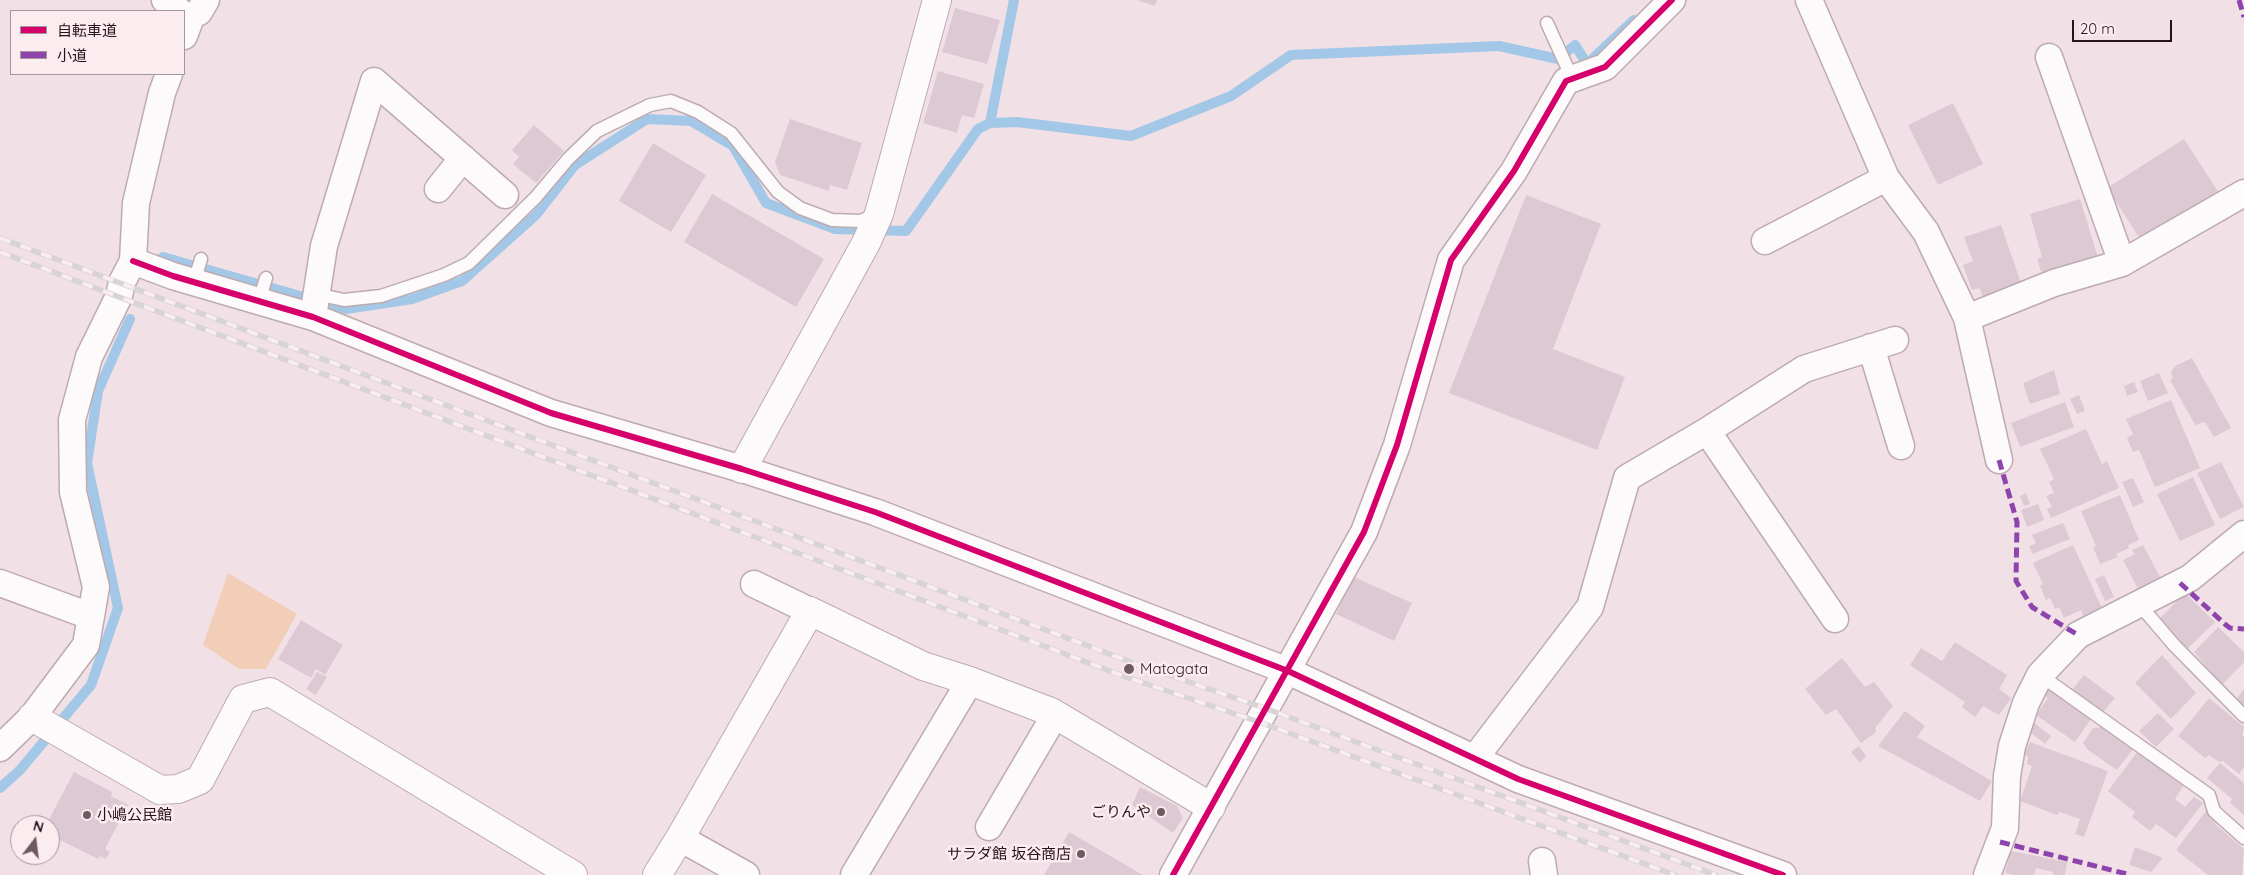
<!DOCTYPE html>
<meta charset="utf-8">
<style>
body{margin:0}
#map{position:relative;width:2244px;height:875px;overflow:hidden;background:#f1e1e6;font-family:Quicksand,"Noto Sans JP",sans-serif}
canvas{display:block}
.legend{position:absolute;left:10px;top:10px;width:175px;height:65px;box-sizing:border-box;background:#fbecf0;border:1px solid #a7959a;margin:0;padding:6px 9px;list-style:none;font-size:15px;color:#2a1219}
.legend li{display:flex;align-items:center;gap:10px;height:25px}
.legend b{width:25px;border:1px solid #a7959a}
.north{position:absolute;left:10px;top:815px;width:50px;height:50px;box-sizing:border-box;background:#fbecf0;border:1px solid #a7959a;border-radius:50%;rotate:15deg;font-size:14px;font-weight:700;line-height:20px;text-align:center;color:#2a1219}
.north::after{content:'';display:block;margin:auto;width:18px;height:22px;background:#705a61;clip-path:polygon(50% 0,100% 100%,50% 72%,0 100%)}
.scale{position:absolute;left:2072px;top:20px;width:100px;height:22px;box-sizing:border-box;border:2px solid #2a1219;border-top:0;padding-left:6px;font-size:15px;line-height:18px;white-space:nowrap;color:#2a1219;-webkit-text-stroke:4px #fbecf0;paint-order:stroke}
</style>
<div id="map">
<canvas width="2244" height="875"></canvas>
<ul class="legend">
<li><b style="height:6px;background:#d6006c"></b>自転車道</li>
<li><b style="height:6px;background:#8e44ad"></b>小道</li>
</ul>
<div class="north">N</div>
<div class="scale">20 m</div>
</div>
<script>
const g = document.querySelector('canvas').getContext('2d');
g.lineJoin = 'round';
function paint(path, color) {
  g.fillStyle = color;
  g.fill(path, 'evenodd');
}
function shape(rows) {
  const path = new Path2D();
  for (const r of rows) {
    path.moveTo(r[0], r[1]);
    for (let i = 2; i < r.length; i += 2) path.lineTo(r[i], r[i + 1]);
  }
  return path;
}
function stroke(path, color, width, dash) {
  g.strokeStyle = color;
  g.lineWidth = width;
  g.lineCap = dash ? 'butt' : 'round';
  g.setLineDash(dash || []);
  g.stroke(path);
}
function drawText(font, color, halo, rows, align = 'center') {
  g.font = font + ' Quicksand,"Noto Sans JP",sans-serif';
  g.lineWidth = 5;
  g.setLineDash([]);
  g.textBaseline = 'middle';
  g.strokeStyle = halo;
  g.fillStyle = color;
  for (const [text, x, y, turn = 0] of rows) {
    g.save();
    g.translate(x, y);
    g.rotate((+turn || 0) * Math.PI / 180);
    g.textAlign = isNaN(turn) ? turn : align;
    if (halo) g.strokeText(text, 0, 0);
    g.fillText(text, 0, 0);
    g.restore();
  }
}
paint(shape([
 [228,573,297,614,266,669,239,669,203,645]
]), '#f2ceb8');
stroke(shape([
 [990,123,1014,0],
 [161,259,163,257,346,309,412,299,462,281,536,215,575,165,647,119,691,121,733,146,766,203,835,229,906,231,978,129,990,123,1017,122,1131,136,1231,96,1291,55,1499,46,1558,59,1575,45,1587,64,1634,20],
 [0,788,20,770,91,685,118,608,87,463,98,391,130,319]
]), '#a3c7e7', 10);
paint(shape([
 [1137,0,1157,0,1155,6],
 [955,8,1000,20,987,64,942,52],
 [938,71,984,84,974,118,962,115,957,133,923,123],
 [1953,103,1983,164,1938,185,1908,125],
 [790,119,862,143,847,190,830,185,829,191,780,175,775,162],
 [534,125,564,151,536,183,513,164,519,157,512,150],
 [2184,139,2219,193,2142,242,2107,188],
 [653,143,706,175,671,232,619,201],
 [712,194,824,259,796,307,684,242],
 [1526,195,1601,224,1553,349,1625,377,1597,450,1449,393],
 [2080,199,2099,261,2043,277,2037,259,2042,257,2030,214],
 [2001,225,2022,286,1983,299,1980,288,1972,290,1963,265,1973,261,1964,237],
 [2192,358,2231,428,2214,437,2205,422,2195,425,2170,380,2173,378,2171,373,2175,366],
 [2054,370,2060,394,2030,404,2023,383],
 [2159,373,2168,393,2148,401,2140,381],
 [2134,382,2138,392,2127,396,2124,386],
 [2079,395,2085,411,2077,414,2070,399],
 [2171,400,2200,468,2155,487,2139,450,2133,452,2127,438,2133,434,2126,419],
 [2065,402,2074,427,2020,447,2011,423],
 [2086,429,2102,464,2107,461,2119,488,2051,518,2047,509,2052,507,2046,496,2054,493,2049,482,2054,479,2040,449],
 [2221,462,2244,507,2220,519,2197,473],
 [2193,477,2215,525,2180,541,2157,494],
 [2133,478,2144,502,2133,507,2122,482],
 [2026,493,2030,504,2024,506,2020,496],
 [2120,495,2139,540,2128,545,2129,548,2116,554,2118,557,2100,564,2093,547,2096,546,2081,511],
 [2038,504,2044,520,2027,527,2021,510],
 [2063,523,2070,539,2032,554,2029,546,2036,543,2032,535],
 [2073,545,2102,608,2083,616,2081,610,2064,618,2059,607,2055,609,2050,598,2046,600,2040,586,2043,584,2033,563],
 [2143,545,2160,577,2138,589,2123,560,2135,554,2132,550],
 [2104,575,2114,597,2105,601,2095,579],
 [1354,577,1412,603,1394,641,1336,614],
 [2185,593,2215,622,2187,649,2158,620],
 [301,620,343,645,325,675,316,669,311,678,278,659],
 [2218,627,2244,652,2244,662,2222,685,2194,652],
 [1955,642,2007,675,1999,689,2011,698,1999,715,1983,706,1975,717,1962,707,1965,702,1910,665,1921,648,1942,661],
 [2162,655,2196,693,2171,719,2135,683],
 [1842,658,1865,687,1874,682,1893,706,1875,728,1876,732,1861,743,1836,709,1826,715,1805,689],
 [317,672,327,677,316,695,306,689],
 [2084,675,2115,698,2103,712,2072,690],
 [2047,688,2091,719,2075,742,2036,715,2048,698,2043,693],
 [2244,689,2244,708,2235,701],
 [2209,698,2244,727,2242,735,2244,736,2244,767,2239,774,2223,761,2219,762,2209,755,2205,758,2178,736],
 [1905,711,1925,726,1917,737,1992,781,1980,801,1878,746],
 [2158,713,2174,729,2156,747,2139,731],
 [2033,722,2051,736,2045,744,2026,729],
 [2102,727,2133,749,2117,770,2088,750,2083,743,2093,728],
 [2030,742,2108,771,2084,837,2075,834,2080,819,2060,812,2057,815,2020,801,2032,766,2027,764,2028,757,2024,754],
 [1859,746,1866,756,1860,763,1851,752],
 [2138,751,2184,785,2175,799,2185,807,2194,797,2203,803,2176,838,2156,824,2150,831,2132,817,2135,812,2108,791],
 [2220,763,2244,783,2244,815,2230,803,2232,799,2207,778],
 [74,772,112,792,111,796,128,805,105,849,110,852,106,859,100,856,98,859,50,835,50,825,46,825],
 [1140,787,1177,806,1183,818,1173,833,1132,805],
 [2206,811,2217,819,2215,824,2244,849,2242,875,2208,875,2176,850],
 [1069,832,1143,875,1044,875],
 [2135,847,2163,858,2151,872,2129,865],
 [2011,851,2067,862,2065,875,2053,875,2053,872,2036,868,2034,875,2014,875,2005,873]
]), '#ddc9d3');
const service = shape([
 [1547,23,1572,78],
 [194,282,201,259],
 [316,294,344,300,381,296,444,275,469,263,536,197,568,159,597,131,650,105,671,101,698,112,731,133,778,192,800,208,832,220,860,221,877,215],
 [259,301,266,278],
 [2139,604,2174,645,2244,716],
 [2040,675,2209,795,2214,811,2244,838]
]);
const minor = shape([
 [165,0,179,11],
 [1809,0,1886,178,1926,232,1967,318,1999,460],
 [199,12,206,0],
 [184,15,190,20,184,36],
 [2049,57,2122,263],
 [438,189,463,158],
 [1765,241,1886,178],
 [133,261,173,276,313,317,551,413,742,469,875,512,1288,671,1518,779,1783,875],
 [313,317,324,246,374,81,505,195],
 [1967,318,2054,283,2122,263,2244,193],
 [1871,347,1901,446],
 [1707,431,1835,619],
 [0,583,90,616],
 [754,584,810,611],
 [0,748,32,717,86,645,96,587,73,492,72,420,89,357,119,296,122,282,133,261,136,203,162,93,169,74],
 [1475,758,1590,607,1627,478,1707,431,1804,369,1895,340],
 [989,827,1055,715],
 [680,838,746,875],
 [1542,861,1544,875],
 [854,875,970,681],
 [1173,875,1364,532,1397,445,1451,260,1514,171,1566,81,1605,67,1672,0],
 [1987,875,2005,828,2007,776,2012,746,2026,703,2040,675,2078,635,2190,578,2244,534]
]);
const tertiary = shape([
 [742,469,866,243,879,214,937,0],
 [32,717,160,790,178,789,200,780,243,699,270,692,573,875],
 [657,875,680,838,810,611,923,666,970,681,1051,712,1211,807]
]);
stroke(service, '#bdabb0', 15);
stroke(minor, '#bdabb0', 29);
stroke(tertiary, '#bdabb0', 30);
stroke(service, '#fdfafb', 12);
stroke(minor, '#fdfafb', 26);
stroke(tertiary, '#fdfafb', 28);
const rail = shape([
 [0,238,1131,662,1267,709,1716,875],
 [0,252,1126,677,1259,722,1675,875]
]);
stroke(rail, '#d8d3d4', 5.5);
stroke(rail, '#fbecf0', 4, [11]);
stroke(shape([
 [2239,0,2244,17],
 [1999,460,2017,522,2016,581,2032,607,2078,635],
 [2180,583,2226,625,2230,628,2244,629],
 [2000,842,2131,875]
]), '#8e44ad', 5, [10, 5]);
stroke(shape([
 [133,261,173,276,313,317,551,413,742,469,875,512,1288,671,1518,779,1783,875],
 [1173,875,1364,532,1397,445,1451,260,1514,171,1566,81,1605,67,1672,0]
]), '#d6006c', 6);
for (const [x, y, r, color] of [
 [1129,669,6,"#705a61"],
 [1161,812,5,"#705a61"],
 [87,815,5,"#705a61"],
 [1081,854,5,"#705a61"]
]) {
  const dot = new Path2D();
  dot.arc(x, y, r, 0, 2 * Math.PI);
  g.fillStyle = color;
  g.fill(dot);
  stroke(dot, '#fbecf0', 2);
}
drawText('15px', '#2a1219', '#fbecf0', [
 ["Matogata",1140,669],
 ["ごりんや",1151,812,"right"],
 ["小嶋公民館",97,815],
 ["サラダ館 坂谷商店",1071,854,"right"]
], 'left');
</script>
